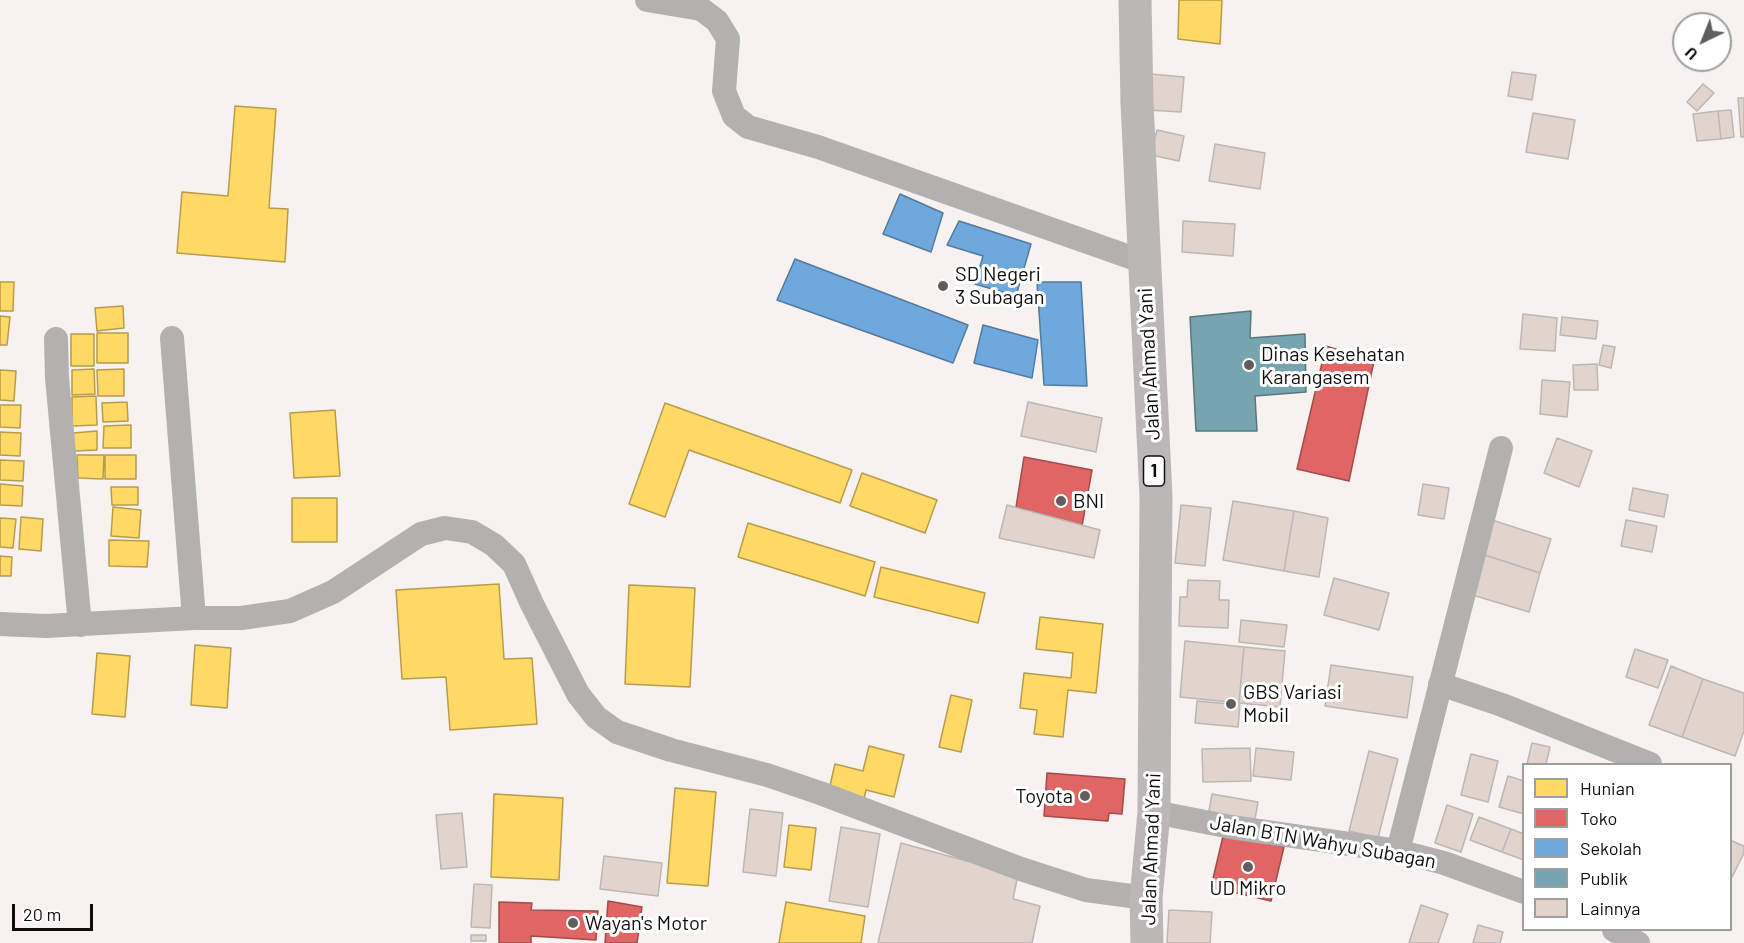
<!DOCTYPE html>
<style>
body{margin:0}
#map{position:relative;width:1744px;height:943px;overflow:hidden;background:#f7f2f0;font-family:Barlow,sans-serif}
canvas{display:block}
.legend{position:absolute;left:1522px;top:763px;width:210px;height:168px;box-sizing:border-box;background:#fff;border:2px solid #9f9e9e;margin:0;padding:8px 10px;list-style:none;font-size:18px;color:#100d0c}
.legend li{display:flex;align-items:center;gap:12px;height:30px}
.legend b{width:30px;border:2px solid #9f9e9e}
.north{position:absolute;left:1672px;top:12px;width:60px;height:60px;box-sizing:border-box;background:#fff;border:2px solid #9f9e9e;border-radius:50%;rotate:223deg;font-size:16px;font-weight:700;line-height:24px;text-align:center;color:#100d0c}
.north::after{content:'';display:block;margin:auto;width:21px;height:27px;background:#615d5c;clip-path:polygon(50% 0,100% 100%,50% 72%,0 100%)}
.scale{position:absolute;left:12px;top:904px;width:81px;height:27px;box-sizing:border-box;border:3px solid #100d0c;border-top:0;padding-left:8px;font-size:18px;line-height:21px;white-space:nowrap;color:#100d0c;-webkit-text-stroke:4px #fff;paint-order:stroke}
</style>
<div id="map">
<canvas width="1744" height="943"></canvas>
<ul class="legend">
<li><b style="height:16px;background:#ffd966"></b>Hunian</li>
<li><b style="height:16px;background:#e06666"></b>Toko</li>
<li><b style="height:16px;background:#6fa8dc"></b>Sekolah</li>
<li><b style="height:16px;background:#76a5af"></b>Publik</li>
<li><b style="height:16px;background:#e2d3cd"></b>Lainnya</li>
</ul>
<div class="north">U</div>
<div class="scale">20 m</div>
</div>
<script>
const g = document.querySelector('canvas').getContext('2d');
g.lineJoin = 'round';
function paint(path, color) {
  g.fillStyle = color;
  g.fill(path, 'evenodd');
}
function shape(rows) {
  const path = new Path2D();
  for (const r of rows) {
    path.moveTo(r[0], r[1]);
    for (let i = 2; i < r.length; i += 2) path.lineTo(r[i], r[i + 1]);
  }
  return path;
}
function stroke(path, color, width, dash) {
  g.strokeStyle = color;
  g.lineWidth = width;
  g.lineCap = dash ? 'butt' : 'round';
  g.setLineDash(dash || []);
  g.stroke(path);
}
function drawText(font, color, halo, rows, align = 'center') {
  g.font = font + ' Barlow,sans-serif';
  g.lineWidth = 6;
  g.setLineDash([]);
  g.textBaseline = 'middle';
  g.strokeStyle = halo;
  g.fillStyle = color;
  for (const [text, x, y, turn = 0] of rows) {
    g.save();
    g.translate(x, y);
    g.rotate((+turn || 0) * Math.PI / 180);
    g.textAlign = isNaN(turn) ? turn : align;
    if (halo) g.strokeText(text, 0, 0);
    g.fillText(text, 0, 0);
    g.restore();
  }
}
const homes = shape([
 [1179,0,1222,0,1220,44,1178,39,1179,0],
 [235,106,276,109,269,208,288,209,285,262,177,253,182,192,228,196,235,106],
 [0,282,14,282,13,311,0,311,0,282],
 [123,306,124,328,97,331,95,308,123,306],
 [0,316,10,317,7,345,0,345,0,316],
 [97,333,128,333,128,363,97,363,97,333],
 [71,334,94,334,94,366,71,366,71,334],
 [94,369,95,394,72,395,72,370,94,369],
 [124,369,124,396,98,396,97,370,124,369],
 [0,370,16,371,14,401,0,400,0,370],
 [96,396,97,425,72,426,72,397,96,396],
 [127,402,128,421,103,422,102,403,127,402],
 [665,403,852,470,840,503,689,450,665,517,629,504,665,403],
 [0,405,21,405,20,428,0,427,0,405],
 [335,410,340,476,294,478,290,413,335,410],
 [131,425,131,448,103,448,104,426,131,425],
 [97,431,97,450,74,451,73,433,97,431],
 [0,432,21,433,20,456,0,455,0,432],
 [77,455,104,455,103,479,78,478,77,455],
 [105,455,136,455,136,479,105,479,105,455],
 [0,460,24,461,23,481,0,480,0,460],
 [862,473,937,500,925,533,850,506,862,473],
 [0,484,23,486,22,506,0,505,0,484],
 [111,487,138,487,138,505,112,505,111,487],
 [292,498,337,498,337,542,292,542,292,498],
 [113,507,141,510,139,538,111,536,113,507],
 [21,517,43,519,41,551,19,549,21,517],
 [0,518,16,519,13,548,0,547,0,518],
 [748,523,875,562,865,596,738,557,748,523],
 [109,540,149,541,147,567,109,566,109,540],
 [0,556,12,557,11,576,0,576,0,556],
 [881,567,985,593,978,623,874,597,881,567],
 [499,584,504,659,532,658,537,724,450,730,446,677,402,679,396,590,499,584],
 [629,585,695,588,690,687,625,684,629,585],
 [1040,617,1103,624,1096,693,1068,690,1063,737,1034,734,1037,710,1020,708,1024,673,1071,678,1073,653,1036,649,1040,617],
 [195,645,231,648,227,708,191,705,195,645],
 [97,653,130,656,125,717,92,714,97,653],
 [951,695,972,700,961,752,939,747,951,695],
 [869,746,904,755,894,797,866,790,863,803,828,794,835,764,863,771,869,746],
 [675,788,716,792,708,886,667,883,675,788],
 [494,794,563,798,559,880,491,877,494,794],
 [789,825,816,828,811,870,784,867,789,825],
 [786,902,865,916,861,943,779,943,786,902]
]);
paint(homes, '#ffd966');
stroke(homes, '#b79c4b', 1.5);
const shops = shape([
 [1326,346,1374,361,1349,481,1297,469,1326,346],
 [1024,457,1092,470,1082,526,1016,507,1024,457],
 [1047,773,1125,779,1122,814,1109,813,1108,821,1044,816,1047,773],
 [1224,832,1284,847,1271,901,1211,887,1224,832],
 [608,901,642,907,637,943,605,943,608,901],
 [499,902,532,903,531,910,598,911,596,940,531,936,531,943,499,943,499,902]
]);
paint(shops, '#e06666');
stroke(shops, '#a24b4b', 1.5);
const schools = shape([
 [900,194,943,213,931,252,883,234,900,194],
 [959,221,1031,244,1016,296,975,284,983,256,947,245,959,221],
 [795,259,968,325,953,363,777,300,795,259],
 [1037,282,1081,282,1087,386,1044,385,1037,282],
 [983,325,1038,340,1032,378,974,363,983,325]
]);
paint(schools, '#6fa8dc');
stroke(schools, '#527a9e', 1.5);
const public = shape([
 [1251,311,1250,338,1305,334,1306,392,1255,396,1257,431,1196,431,1190,317,1251,311]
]);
paint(public, '#76a5af');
stroke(public, '#57777e', 1.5);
const building = shape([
 [1512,72,1536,75,1532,100,1508,96,1512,72],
 [1151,74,1184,77,1181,112,1148,110,1151,74],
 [1703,84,1714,93,1697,111,1687,102,1703,84],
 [1738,98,1744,98,1744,137,1741,137,1738,98],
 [1731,110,1734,137,1721,139,1718,111,1731,110],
 [1718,111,1721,139,1697,141,1693,114,1718,111],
 [1533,113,1575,120,1568,159,1526,152,1533,113],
 [1157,130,1184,136,1179,161,1151,155,1157,130],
 [1215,144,1265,153,1260,189,1209,181,1215,144],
 [1183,221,1235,224,1233,256,1182,252,1183,221],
 [1523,314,1557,318,1555,351,1520,349,1523,314],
 [1562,317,1598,321,1596,339,1560,335,1562,317],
 [1603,345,1615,347,1611,368,1599,365,1603,345],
 [1597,364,1598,390,1574,390,1573,365,1597,364],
 [1542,380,1570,382,1567,417,1540,414,1542,380],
 [1028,402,1102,418,1096,452,1021,436,1028,402],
 [1557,438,1592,451,1579,487,1544,473,1557,438],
 [1423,484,1449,488,1444,519,1418,515,1423,484],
 [1633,488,1668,495,1664,517,1629,510,1633,488],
 [1233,501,1294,511,1284,571,1223,560,1233,501],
 [1007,505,1100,530,1094,558,999,538,1007,505],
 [1181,505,1211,508,1205,566,1175,563,1181,505],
 [1294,511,1328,518,1319,577,1284,571,1294,511],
 [1492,520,1551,539,1540,573,1482,554,1492,520],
 [1626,520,1657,526,1652,552,1621,546,1626,520],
 [1482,554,1540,573,1529,612,1469,594,1482,554],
 [1334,578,1389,593,1379,630,1324,615,1334,578],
 [1188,580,1220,581,1219,600,1229,600,1228,628,1179,626,1180,597,1187,597,1188,580],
 [1241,620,1287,625,1284,647,1239,642,1241,620],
 [1185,641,1244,647,1239,703,1180,697,1185,641],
 [1244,647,1285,651,1280,707,1239,703,1244,647],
 [1635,649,1668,660,1658,688,1626,677,1635,649],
 [1331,665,1413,677,1407,718,1325,706,1331,665],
 [1671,666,1703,679,1682,737,1649,725,1671,666],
 [1703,679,1744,693,1744,731,1735,756,1682,737,1703,679],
 [1197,701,1240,705,1238,727,1195,723,1197,701],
 [1532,743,1550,747,1546,764,1527,764,1532,743],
 [1250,748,1251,781,1203,782,1202,749,1250,748],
 [1256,748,1294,752,1291,780,1253,776,1256,748],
 [1369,751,1398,759,1378,838,1349,831,1369,751],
 [1471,754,1498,761,1488,802,1461,795,1471,754],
 [1508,776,1524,781,1524,814,1499,807,1508,776],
 [1212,794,1258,802,1254,825,1208,817,1212,794],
 [1447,805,1473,814,1461,852,1435,843,1447,805],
 [750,809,783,813,776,876,743,872,750,809],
 [462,813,467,867,441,869,436,815,462,813],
 [1479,817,1511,829,1502,852,1470,840,1479,817],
 [841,827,880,834,868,907,829,901,841,827],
 [1511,829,1524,834,1524,860,1502,852,1511,829],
 [1730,840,1744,846,1744,853,1730,881,1730,840],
 [901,843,1018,875,1013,899,1040,906,1032,943,878,943,901,843],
 [604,856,662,863,658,896,600,889,604,856],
 [474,884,492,885,490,928,471,927,474,884],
 [1421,905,1448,914,1438,943,1409,943,1421,905],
 [1169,910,1212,912,1210,943,1167,943,1169,910],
 [1478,925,1503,932,1500,943,1473,943,1478,925],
 [471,935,486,935,486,941,471,941,471,935]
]);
paint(building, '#e2d3cd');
stroke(building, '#bab7b6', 1.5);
stroke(shape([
 [647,0,701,9,717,21,728,39,724,91,734,116,748,127,818,147,1144,262],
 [172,338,194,618],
 [56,339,57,378,80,625],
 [0,624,46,626,194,618,241,618,290,611,333,592,421,534,445,528,472,532,494,545,514,564,532,604,578,694,596,717,617,732,671,750,767,775,820,793,1021,869,1086,890,1146,898],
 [1440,684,1502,705,1650,764],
 [1154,812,1231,827,1398,851,1444,863,1524,892],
 [1398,851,1501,448],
 [1614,930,1638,943]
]), '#b2b1b0', 24);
stroke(shape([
 [1135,0,1137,103,1156,497,1154,812,1146,898,1147,943]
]), '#bbb7b6', 33);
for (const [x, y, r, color] of [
 [943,286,6,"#615d5c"],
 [1249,365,6,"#615d5c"],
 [1061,501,6,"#615d5c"],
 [1231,704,6,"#615d5c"],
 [1085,796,6,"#615d5c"],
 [1248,867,6,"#615d5c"],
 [573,923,6,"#615d5c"]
]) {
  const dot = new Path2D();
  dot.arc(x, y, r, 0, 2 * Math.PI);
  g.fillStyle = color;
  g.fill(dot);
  stroke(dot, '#fff', 2);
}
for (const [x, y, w] of [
 [1154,471,21]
]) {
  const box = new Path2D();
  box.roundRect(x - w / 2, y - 15, w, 30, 4.5);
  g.fillStyle = '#fff';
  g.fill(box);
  stroke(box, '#100d0c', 1.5);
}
drawText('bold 18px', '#100d0c', null, [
 ["1",1154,471]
]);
drawText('20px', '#100d0c', '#fff', [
 ["SD Negeri",955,274],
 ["3 Subagan",955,297],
 ["Dinas Kesehatan",1261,354],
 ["Karangasem",1261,377],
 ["BNI",1073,501],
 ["GBS Variasi",1243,692],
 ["Mobil",1243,715],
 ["Toyota",1073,796,"right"],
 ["UD Mikro",1248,888,"center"],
 ["Wayan's Motor",585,923]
], 'left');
drawText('20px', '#100d0c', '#fff', [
 ["Jalan Ahmad Yani",1149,364,-93],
 ["Jalan BTN Wahyu Subagan",1323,842,10],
 ["Jalan Ahmad Yani",1151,849,-88]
]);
</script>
